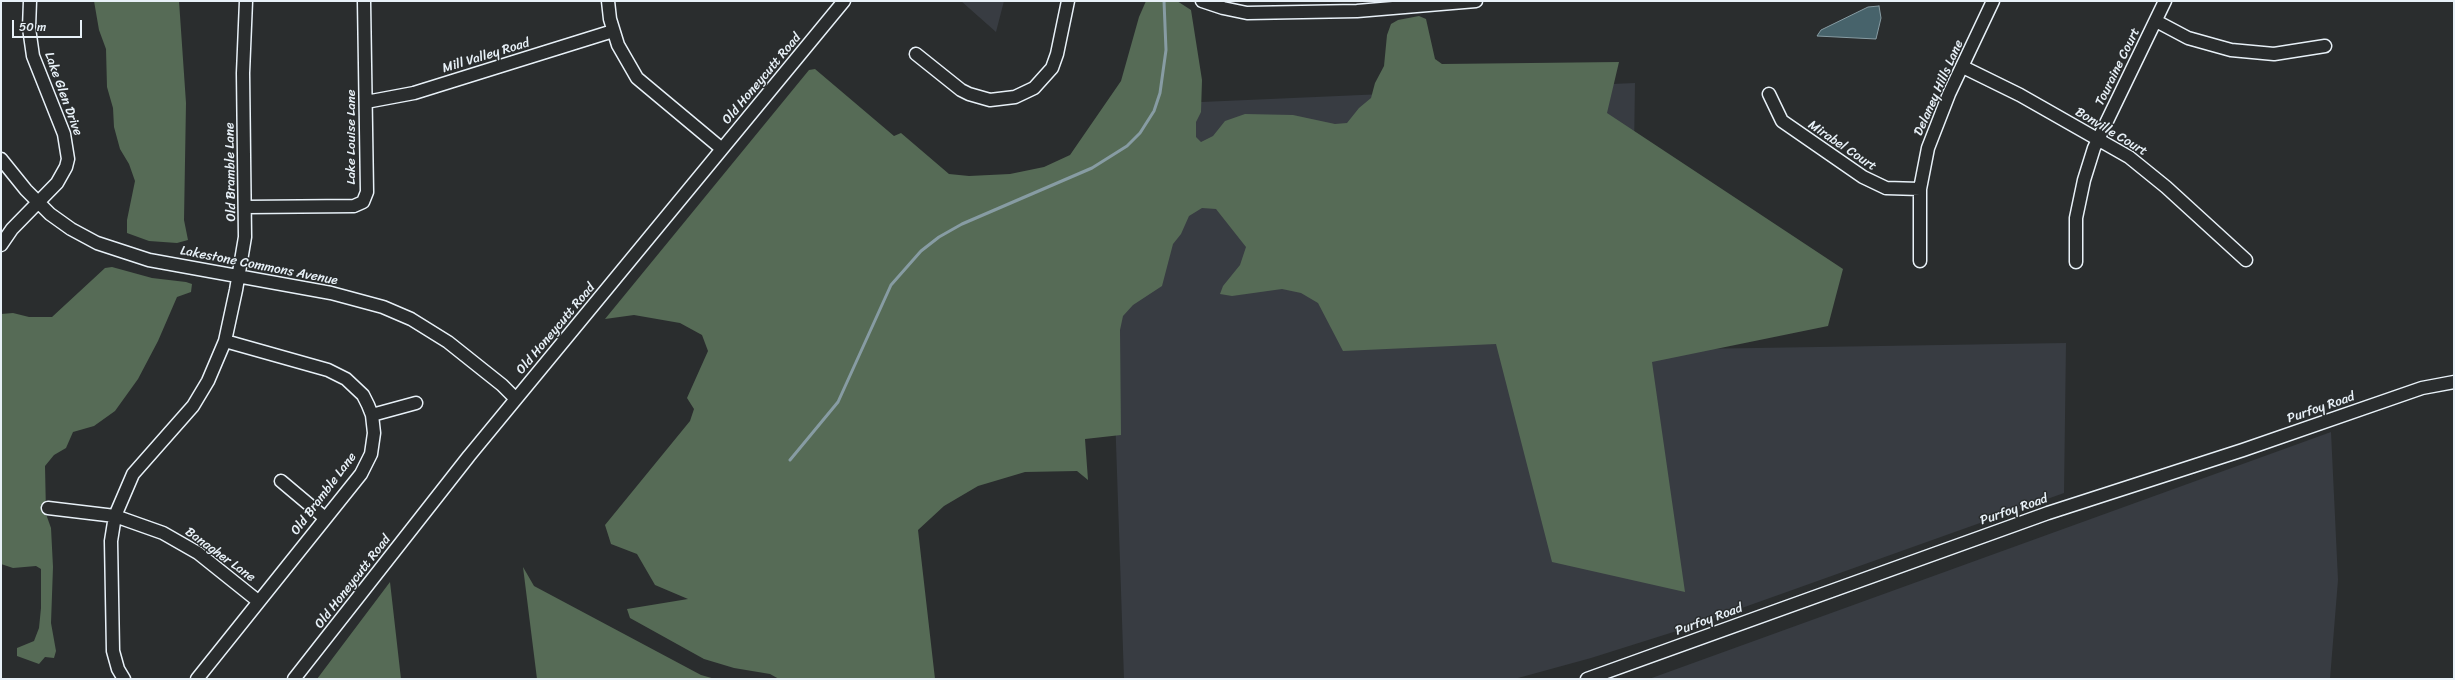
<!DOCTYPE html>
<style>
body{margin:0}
#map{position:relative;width:2455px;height:680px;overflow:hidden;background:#2a2d2e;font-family:Sriracha,sans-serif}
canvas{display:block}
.frame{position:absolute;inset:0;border:2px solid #e8f1f8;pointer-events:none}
.scale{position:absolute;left:12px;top:20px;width:70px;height:18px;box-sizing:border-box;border:2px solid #e8f1f8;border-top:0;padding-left:5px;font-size:12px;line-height:14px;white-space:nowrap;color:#e8f1f8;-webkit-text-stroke:3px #2a2d2e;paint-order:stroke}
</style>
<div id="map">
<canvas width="2455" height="680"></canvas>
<div class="frame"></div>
<div class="scale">50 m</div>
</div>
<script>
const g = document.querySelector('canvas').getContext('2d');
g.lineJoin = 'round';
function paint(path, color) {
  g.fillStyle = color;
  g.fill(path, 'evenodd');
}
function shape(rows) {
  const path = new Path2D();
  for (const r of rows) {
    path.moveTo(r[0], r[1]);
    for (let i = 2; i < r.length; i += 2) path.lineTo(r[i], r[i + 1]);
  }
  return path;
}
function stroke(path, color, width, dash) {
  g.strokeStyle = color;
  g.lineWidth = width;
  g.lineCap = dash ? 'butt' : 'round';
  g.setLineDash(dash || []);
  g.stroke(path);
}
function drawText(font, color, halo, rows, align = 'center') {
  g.font = font + ' Sriracha,sans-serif';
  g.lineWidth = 3;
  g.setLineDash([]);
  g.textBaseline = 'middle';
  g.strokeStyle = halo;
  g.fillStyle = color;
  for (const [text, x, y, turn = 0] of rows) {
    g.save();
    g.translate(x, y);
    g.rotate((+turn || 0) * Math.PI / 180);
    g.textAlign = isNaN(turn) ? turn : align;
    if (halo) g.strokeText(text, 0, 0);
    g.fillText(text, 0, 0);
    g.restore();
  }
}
paint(shape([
 [961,1,1004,1,996,32],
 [1635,83,1631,350,2066,343,2064,493,1683,629,1591,658,1518,678,1124,679,1112,325,1110,106],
 [2331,432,2338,580,2330,679,1649,679]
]), '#383c42');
paint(shape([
 [94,1,179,1,186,103,184,220,188,240,177,243,149,241,127,233,127,220,135,181,129,164,120,149,114,127,113,108,107,87,106,49,99,30],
 [1146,1,1177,1,1191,10,1202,80,1201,112,1196,122,1196,137,1201,142,1213,136,1225,121,1245,114,1293,115,1335,124,1347,123,1359,108,1371,98,1375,83,1384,66,1387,35,1391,24,1398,20,1419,16,1426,19,1435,59,1442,64,1619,62,1607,113,1843,269,1828,326,1652,362,1685,592,1552,562,1496,344,1343,351,1318,303,1301,293,1282,289,1232,296,1220,294,1223,286,1240,265,1246,247,1216,209,1202,208,1189,216,1181,234,1173,244,1162,286,1133,305,1123,316,1120,330,1121,435,1085,439,1088,480,1077,471,1025,472,978,486,944,506,918,530,935,679,779,679,770,674,734,668,704,659,630,618,627,609,688,599,655,585,637,554,611,544,605,525,690,421,694,409,687,398,708,351,702,335,680,323,634,315,605,319,809,70,815,69,894,136,901,133,949,174,969,176,1010,174,1044,167,1070,155,1121,81,1139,17],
 [112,267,152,278,186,282,192,284,191,292,177,297,158,341,138,379,115,411,94,426,73,432,66,448,54,455,45,466,46,514,51,528,53,567,51,623,56,651,54,658,45,657,39,664,17,656,17,648,34,641,39,628,41,608,41,569,36,566,13,568,1,564,1,314,13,313,29,317,52,317,105,268],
 [523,567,534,586,701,675,715,679,537,679],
 [390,582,401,679,317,679]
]), '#566b56');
const water = shape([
 [1879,6,1881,18,1876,39,1817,36,1821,30,1868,7,1879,6]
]);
paint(water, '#47636b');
stroke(water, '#879ca3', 1);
stroke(shape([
 [790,460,838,402,891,285,921,251,939,237,962,224,1092,168,1127,146,1140,133,1154,111,1160,93,1166,50,1164,1]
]), '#879ca3', 3);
const minor = shape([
 [608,1,610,19,618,45,637,78,722,149],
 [1202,1,1223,8,1247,13,1357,11,1476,1],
 [2156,21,2188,38,2231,50,2274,54,2325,46],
 [916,54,961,90,969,94,990,100,1015,97,1034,88,1052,68,1057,54,1068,1],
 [1963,67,2020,95,2129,157,2166,187,2246,260],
 [1769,94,1782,121,1863,177,1886,188,1920,189],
 [366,102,414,93,613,31],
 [1,159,26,190,50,214,71,229,97,243,149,260,331,293,383,307,411,319,448,342,502,385,516,399],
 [246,207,354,206,363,202,367,192,364,1],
 [1,245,12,229,57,183,66,167,68,159,64,134,33,56,29,28,30,1],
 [1920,261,1920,189,1928,148,1949,94,1993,1],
 [2076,262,2076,218,2084,180,2094,148,2165,1],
 [372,415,416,403],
 [281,481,325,518],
 [48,508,115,516,163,533,198,553,258,601],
 [124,679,118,669,113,651,111,541,115,516,133,474,193,406,208,381,225,341,236,290,245,237,243,73,246,1],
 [197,679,361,474,371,454,374,433,372,415,368,405,363,395,346,379,328,370,225,341],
 [294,679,469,456,844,1],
 [1587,679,2048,513,2243,450,2422,388,2454,382]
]);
stroke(minor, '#e8f1f8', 15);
stroke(minor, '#2a2d2e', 12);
drawText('13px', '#e8f1f8', '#2a2d2e', [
 ["Mill Valley Road",486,56,-17],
 ["Touraine Court",2118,67,-64],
 ["Old Honeycutt Road",762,79,-50],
 ["Delaney Hills Lane",1939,88,-66],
 ["Lake Glen Drive",63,94,70],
 ["Bonville Court",2111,132,31],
 ["Lake Louise Lane",352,137,-90],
 ["Mirabel Court",1842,146,34],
 ["Old Bramble Lane",231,172,-91],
 ["Lakestone Commons Avenue",259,266,11],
 ["Old Honeycutt Road",556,329,-50],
 ["Purfoy Road",2321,408,-19],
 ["Old Bramble Lane",324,494,-53],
 ["Purfoy Road",2014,510,-19],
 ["Banagher Lane",220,555,36],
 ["Old Honeycutt Road",353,582,-52],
 ["Purfoy Road",1709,620,-20]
]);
</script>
